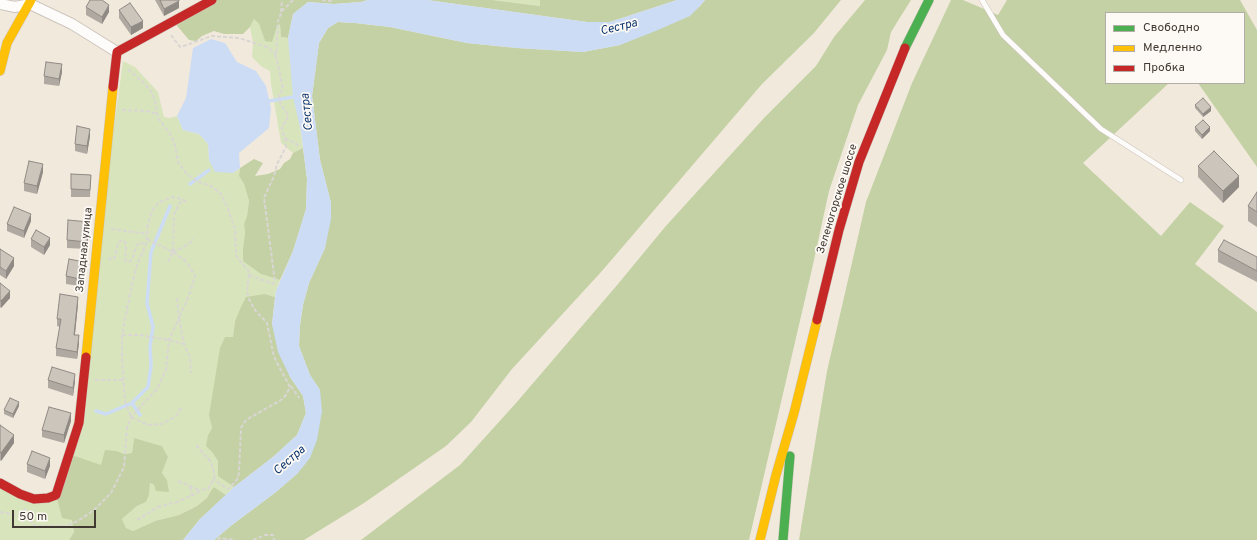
<!DOCTYPE html>
<meta charset="utf-8">
<style>
body{margin:0}
#map{position:relative;width:1257px;height:540px;overflow:hidden;background:#f2e9dd;font-family:Overpass,sans-serif}
canvas{display:block}
.legend{position:absolute;left:1105px;top:12px;width:140px;height:72px;box-sizing:border-box;background:#fdf9f5;border:1px solid #b2ada7;margin:0;padding:5px 7px;list-style:none;font-size:12px;color:#413a32}
.legend li{display:flex;align-items:center;gap:8px;height:20px}
.legend b{width:20px;border:1px solid #b2ada7}
.scale{position:absolute;left:12px;top:510px;width:84px;height:18px;box-sizing:border-box;border:2px solid #413a32;border-top:0;padding-left:5px;font-size:12px;line-height:14px;white-space:nowrap;color:#413a32;-webkit-text-stroke:3px #fdf9f5;paint-order:stroke}
</style>
<div id="map">
<canvas width="1257" height="540"></canvas>
<ul class="legend">
<li><b style="height:5px;background:#4caf50"></b>Свободно</li>
<li><b style="height:5px;background:#ffc107"></b>Медленно</li>
<li><b style="height:5px;background:#c62828"></b>Пробка</li>
</ul>
<div class="scale">50 m</div>
</div>
<script>
const g = document.querySelector('canvas').getContext('2d');
g.lineJoin = 'round';
function paint(path, color) {
  g.fillStyle = color;
  g.fill(path, 'evenodd');
}
function shape(rows) {
  const path = new Path2D();
  for (const r of rows) {
    path.moveTo(r[0], r[1]);
    for (let i = 2; i < r.length; i += 2) path.lineTo(r[i], r[i + 1]);
  }
  return path;
}
function stroke(path, color, width, dash) {
  g.strokeStyle = color;
  g.lineWidth = width;
  g.lineCap = dash ? 'butt' : 'round';
  g.setLineDash(dash || []);
  g.stroke(path);
}
function drawText(font, color, halo, rows, align = 'center') {
  g.font = font + ' Overpass,sans-serif';
  g.lineWidth = 3.5;
  g.setLineDash([]);
  g.textBaseline = 'middle';
  g.strokeStyle = halo;
  g.fillStyle = color;
  for (const [text, x, y, turn = 0] of rows) {
    g.save();
    g.translate(x, y);
    g.rotate((+turn || 0) * Math.PI / 180);
    g.textAlign = isNaN(turn) ? turn : align;
    if (halo) g.strokeText(text, 0, 0);
    g.fillText(text, 0, 0);
    g.restore();
  }
}
paint(shape([
 [492,0,540,0,541,6],
 [254,19,259,24,265,41,277,25,280,23,281,37,288,38,303,148,293,153,281,143,271,84,270,71,262,67,252,57,253,43,250,27],
 [123,61,135,67,158,92,164,117,169,118,177,116,183,130,199,134,208,144,209,160,233,173,240,168,239,176,244,184,249,201,247,216,244,224,245,233,243,248,261,274,280,280,276,291,275,297,265,294,235,320,233,337,211,423,212,428,208,435,212,452,218,461,219,476,234,487,226,495,214,487,210,492,207,498,197,506,179,515,155,521,133,531,126,528,122,519,137,506,146,502,149,495,150,483,154,485,167,480,162,473,168,457,162,446,134,438,132,453,124,454,117,451,101,466,69,454],
 [0,483,20,494,56,495,62,518,72,519,74,532,69,540,0,540]
]), '#d8e5bc');
paint(shape([
 [212,0,368,0,361,2,334,4,308,2,293,14,288,38,281,37,280,24,277,26,272,42,265,41,259,24,254,19,250,27,243,34,224,34,214,31,202,36,196,41,189,40,173,21],
 [427,0,492,0,540,6,540,0,677,0,610,22,587,22],
 [705,0,841,0,814,33,762,84,602,271,512,369,471,422,446,446,364,503,304,540,214,540,232,525,276,492,298,473,320,390,310,375,299,346,300,325,303,305,309,283,325,248,331,203,320,160,312,96,319,43,328,28,338,22,355,23,390,27,467,43,517,48,583,52,620,45,700,6],
 [865,0,911,0,891,32,887,50,858,105,829,191,812,269,749,540,361,540,460,465,516,403,618,284,665,227,764,118,816,66,834,37],
 [951,0,963,0,998,15,1007,0,1240,0,1257,30,1257,167,1198,83,1244,83,1244,13,1106,13,1106,83,1169,83,1083,163,1161,236,1190,202,1224,226,1195,264,1257,312,1257,540,799,540,827,371,866,202,912,83],
 [303,148,307,179,306,209,293,251,280,280,261,274,243,261,243,248,245,233,244,224,247,216,249,201,244,184,239,176,240,168,254,159,263,163,255,176,268,174,280,169,284,163,290,159,293,153],
 [265,294,275,297,272,324,290,377,303,396,306,413,297,435,273,457,234,487,218,476,218,461,212,452,206,446,208,435,212,428,209,415,220,348,225,337,233,337,235,321,241,307,246,297],
 [134,438,162,446,168,457,162,473,167,480,169,492,156,491,154,485,150,483,149,495,146,502,137,506,122,519,126,528,133,531,155,521,179,515,197,506,207,498,210,492,214,487,226,495,200,519,183,540,69,540,74,532,72,520,62,518,56,495,69,454,101,465,105,450,117,451,124,454,132,453]
]), '#c3d1a4');
paint(shape([
 [368,0,427,0,587,22,610,22,677,0,705,0,700,6,690,16,658,30,620,45,583,52,517,48,467,43,390,27,355,23,338,22,328,28,319,43,312,96,320,160,331,203,331,219,325,248,309,283,303,305,300,325,299,346,310,375,320,390,322,411,317,440,310,458,298,473,276,492,232,525,214,540,183,540,200,519,234,487,273,457,297,435,306,413,303,396,290,377,278,352,272,324,276,291,293,251,306,209,307,179,301,131,293,97,288,38,293,14,308,2,334,4,361,2],
 [211,39,225,43,237,62,256,71,266,86,271,108,269,128,239,153,240,168,233,173,215,172,209,160,208,144,199,134,183,130,177,116,186,98,193,48]
]), '#ccdcf4');
stroke(shape([
 [269,101,293,97],
 [190,184,209,170],
 [96,411,106,414,132,403],
 [140,415,132,403,148,387,151,366,150,346,153,327,147,303,151,252,170,206]
]), '#ccdcf4', 3.5);
const lane = shape([
 [982,0,1003,35,1101,129,1181,180]
]);
const street = shape([
 [0,4,15,7,30,4,72,24,117,52]
]);
const fast = shape([
 [905,48,929,0],
 [783,540,790,456]
]);
const slow = shape([
 [0,71,7,43,31,0],
 [86,357,113,87],
 [760,540,776,475,794,413,817,320]
]);
const jam = shape([
 [113,87,117,52,212,0],
 [817,320,839,230,859,162,905,48],
 [0,483,20,494,34,499,48,498,56,495,79,423,86,357]
]);
stroke(lane, '#cdc5bc', 6);
stroke(street, '#cdc5bc', 12);
stroke(fast, '#cdc5bc', 10);
stroke(slow, '#cdc5bc', 10);
stroke(jam, '#cdc5bc', 10);
stroke(shape([
 [293,0,282,11,278,21,276,56,283,89,279,95,280,103,288,115,287,120,282,126,282,132,285,138,300,146],
 [322,0,330,1,334,0],
 [281,12,282,0],
 [171,35,180,47,187,45,211,36,239,38,267,47,271,50,276,55],
 [128,69,145,84,152,93,155,100,158,118,172,137,175,146,178,162,187,174,196,181,211,186,221,194,228,209,235,229,236,255,242,264,248,270,249,273,247,292,249,299,255,310,267,323,274,357,290,387,286,395,281,400,246,420,241,428,239,472,238,478,235,482,228,489,213,479],
 [122,110,147,111,157,114],
 [111,229,148,234],
 [147,239,173,252,187,262,195,276,190,293,179,318,184,344,190,357,191,373],
 [173,252,189,244,193,238],
 [109,257,111,260,115,257,118,243,122,240,125,242,126,246,125,260,129,262,133,259,136,246,139,243,146,244],
 [168,262,173,252,174,214,182,199],
 [249,275,273,284,275,282,264,198,274,176,277,164,286,147,285,138],
 [122,335,140,335,169,340,184,344],
 [95,380,124,380],
 [291,386,299,398],
 [181,408,176,416,162,424,148,425,131,417,125,401,122,359,122,335,131,289,137,265,146,244,148,224,152,211,159,202,173,197,182,199,188,203],
 [178,481,199,490],
 [190,487,192,496],
 [0,512,23,516,36,526,65,526,78,521,94,510,111,493,124,467,127,428,131,417,158,388,166,369,169,340,179,318,177,298],
 [23,516,25,508],
 [137,520,158,507,177,502,195,494,201,490,208,489,215,476,211,462,196,445],
 [218,540,219,538,235,540],
 [253,540,265,535,273,535,274,540]
]), '#d9d6d3', 2, [4, 2]);
stroke(lane, '#fdfcfa', 5);
stroke(street, '#fdfcfa', 10);
stroke(fast, '#4caf50', 9);
stroke(slow, '#ffc107', 9);
stroke(jam, '#c62828', 9);
paint(shape([
 [155,0,179,0,179,8,164,16],
 [86,7,109,12,102,24,86,15],
 [119,10,143,28,131,35,119,18],
 [62,72,59,86,44,84,44,76],
 [1195,105,1211,111,1203,117,1195,108],
 [1195,127,1210,131,1202,139,1195,131],
 [90,136,87,154,75,151,75,144],
 [1198,166,1239,187,1223,203,1198,177],
 [43,172,37,194,24,191,24,183],
 [71,174,91,175,90,197,71,197],
 [1257,192,1257,227,1248,221,1248,206],
 [31,221,24,238,7,231,7,224],
 [89,229,87,249,67,248,67,240],
 [31,239,50,245,44,255,31,247],
 [0,249,14,266,6,279,0,275],
 [1218,250,1257,257,1257,282,1218,262],
 [84,269,80,286,66,284,66,276],
 [0,283,10,298,1,308,0,307],
 [78,304,75,335,79,343,77,359,56,356,56,348,60,327,57,326,57,319],
 [48,380,75,381,73,396,48,388],
 [19,406,13,418,4,414,4,410],
 [71,421,64,443,42,437,42,430],
 [0,425,14,443,1,461,0,460],
 [27,464,50,466,45,479,27,472]
]), '#afa9a2');
paint(shape([
 [179,1,179,8,164,16,164,9],
 [109,5,109,12,102,24,102,17],
 [143,21,143,28,131,35,131,27],
 [62,64,62,72,59,86,59,79],
 [1211,107,1211,111,1203,117,1203,114],
 [1210,127,1210,131,1202,139,1202,135],
 [90,129,90,136,87,154,87,146],
 [43,164,43,172,37,194,37,186],
 [1239,176,1239,187,1223,203,1223,191],
 [31,214,31,221,24,238,24,231],
 [89,222,89,229,87,249,87,242],
 [50,238,50,245,44,255,44,247],
 [14,258,14,266,6,279,6,271],
 [84,262,84,269,80,286,80,279],
 [10,291,10,298,1,308,1,301],
 [78,297,78,304,74,342,74,335],
 [79,335,79,343,77,359,77,352],
 [75,374,75,381,73,396,73,388],
 [19,402,19,406,13,418,13,414],
 [71,413,71,421,64,443,64,435],
 [14,435,14,443,1,461,1,453],
 [50,458,50,466,45,479,45,471]
]), '#8f8a84');
const building = shape([
 [90,0,102,0,109,5,102,17,86,7,90,0],
 [160,0,179,0,179,1,164,9,160,0],
 [130,3,143,21,131,27,119,10,130,3],
 [46,62,62,64,59,79,44,76,46,62],
 [1203,98,1211,107,1203,114,1195,105,1203,98],
 [1203,120,1210,127,1202,135,1195,127,1203,120],
 [77,126,90,129,87,146,75,144,77,126],
 [1214,151,1239,176,1223,191,1198,166,1214,151],
 [29,161,43,164,37,186,24,183,29,161],
 [71,174,91,175,90,190,71,189,71,174],
 [1257,192,1257,212,1248,206,1257,192],
 [14,207,31,214,24,231,7,224,14,207],
 [68,220,89,222,87,242,67,240,68,220],
 [36,230,50,238,44,247,31,239,36,230],
 [1224,240,1257,257,1257,271,1218,250,1224,240],
 [0,249,14,258,6,271,0,267,0,249],
 [69,259,84,262,80,279,66,276,69,259],
 [0,283,10,291,1,301,0,300,0,283],
 [60,294,78,297,74,335,79,335,77,352,56,348,61,319,57,319,60,294],
 [52,367,75,374,73,388,48,380,52,367],
 [10,398,19,402,13,414,4,410,10,398],
 [49,407,71,413,64,435,42,430,49,407],
 [0,425,14,435,1,453,0,452,0,425],
 [32,451,50,458,45,471,27,464,32,451]
]);
paint(building, '#ccc5bc');
stroke(building, '#8f8a84', 1);
drawText('11px', '#413a32', '#fdf9f5', [
 ["Зеленогорское шоссе",838,199,-73],
 ["Западная улица",85,250,-84]
]);
drawText('italic 12px', '#0b366e', '#fdf9f5', [
 ["Сестра",619,28,-14],
 ["Сестра",308,112,-96],
 ["Сестра",290,461,-41]
]);
</script>
